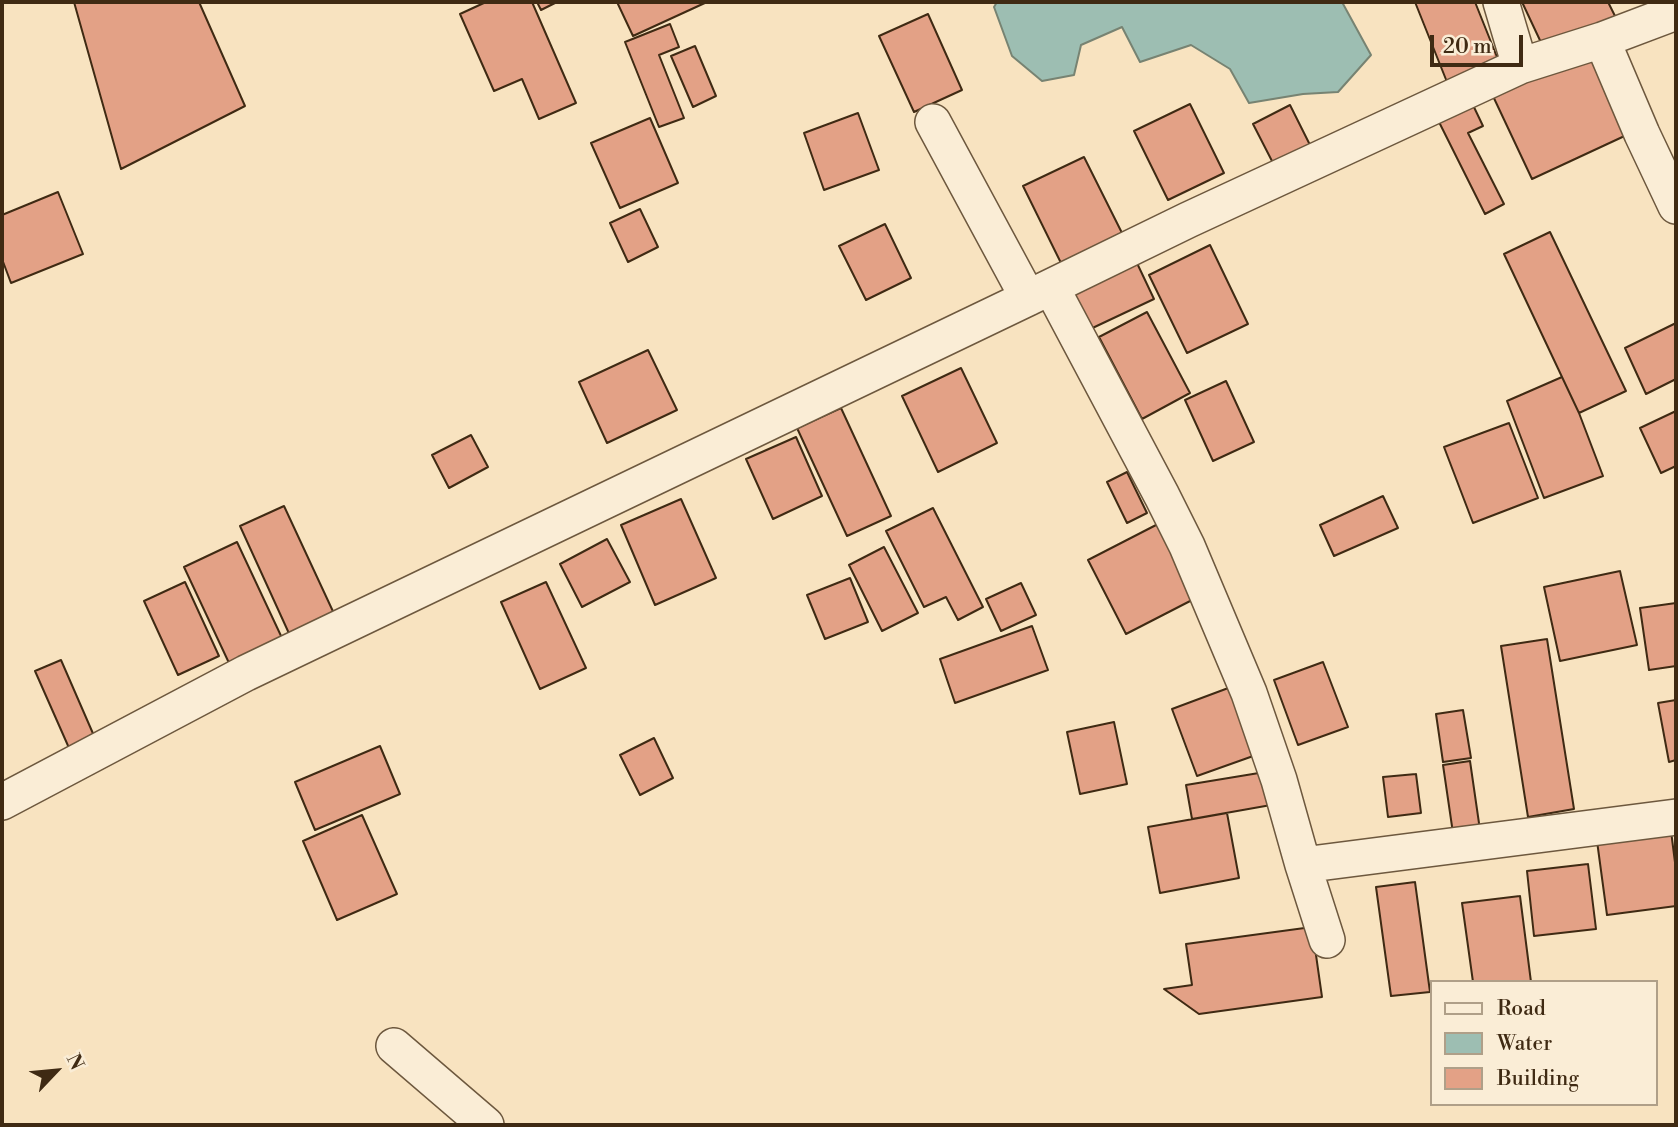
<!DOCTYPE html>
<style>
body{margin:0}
#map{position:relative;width:1678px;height:1127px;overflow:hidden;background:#f8e3c0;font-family:"Libre Bodoni",serif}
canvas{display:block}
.frame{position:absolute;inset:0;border:4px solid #3f2a13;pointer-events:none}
.legend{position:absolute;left:1430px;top:980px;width:228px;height:126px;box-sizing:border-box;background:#faedd6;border:2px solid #af9f88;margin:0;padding:9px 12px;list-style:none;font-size:21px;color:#3f2a13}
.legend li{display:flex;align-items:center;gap:14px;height:35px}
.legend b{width:35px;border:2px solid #af9f88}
.north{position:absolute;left:21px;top:1036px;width:70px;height:70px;-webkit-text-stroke:5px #faedd6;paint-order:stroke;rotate:64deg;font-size:19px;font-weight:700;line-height:28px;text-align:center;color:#3f2a13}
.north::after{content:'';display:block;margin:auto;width:24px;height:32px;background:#3f2a13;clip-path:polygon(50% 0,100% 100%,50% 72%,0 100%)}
.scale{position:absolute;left:1430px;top:35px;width:93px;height:32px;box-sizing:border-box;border:4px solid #3f2a13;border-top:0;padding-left:9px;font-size:21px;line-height:24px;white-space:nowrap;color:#3f2a13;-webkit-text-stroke:5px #faedd6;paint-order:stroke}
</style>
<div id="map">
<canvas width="1678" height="1127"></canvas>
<div class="frame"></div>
<ul class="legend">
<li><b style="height:9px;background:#faedd6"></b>Road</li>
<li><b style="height:19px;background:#9dbeb2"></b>Water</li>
<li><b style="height:19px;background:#e3a186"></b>Building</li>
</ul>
<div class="north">N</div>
<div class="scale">20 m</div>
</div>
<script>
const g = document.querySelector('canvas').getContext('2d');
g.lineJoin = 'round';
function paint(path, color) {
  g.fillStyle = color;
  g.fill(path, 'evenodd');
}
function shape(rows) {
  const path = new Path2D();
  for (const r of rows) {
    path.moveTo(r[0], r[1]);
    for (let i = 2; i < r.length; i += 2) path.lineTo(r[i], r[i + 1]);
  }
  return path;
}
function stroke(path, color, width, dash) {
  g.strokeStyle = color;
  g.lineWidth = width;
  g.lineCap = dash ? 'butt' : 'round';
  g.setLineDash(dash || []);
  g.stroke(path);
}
const water = shape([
 [997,2,1342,2,1371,55,1338,92,1303,94,1249,103,1230,69,1191,45,1140,62,1122,27,1081,45,1074,75,1042,81,1012,56,994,7,997,2]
]);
paint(water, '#9dbeb2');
stroke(water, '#778372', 2);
const building = shape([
 [74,2,199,2,245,106,121,169,74,2],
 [486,2,532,2,576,103,539,119,522,79,494,91,460,14,486,2],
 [537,2,557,2,541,10,537,2],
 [617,2,707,2,633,36,617,2],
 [1415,2,1475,2,1501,67,1449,87,1415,2],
 [1522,2,1608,2,1616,18,1545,51,1522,2],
 [928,14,962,90,914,112,879,36,928,14],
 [670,24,679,47,659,55,684,118,659,127,625,42,670,24],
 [695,46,716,96,693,107,671,56,695,46],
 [1591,48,1631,133,1532,179,1492,94,1591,48],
 [1472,103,1483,126,1468,133,1504,204,1485,214,1438,120,1472,103],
 [1190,104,1224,173,1168,200,1134,131,1190,104],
 [1290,105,1310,145,1273,163,1253,124,1290,105],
 [858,113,879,170,824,190,804,133,858,113],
 [650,118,678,183,620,208,591,143,650,118],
 [1084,157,1122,233,1061,263,1023,186,1084,157],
 [58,192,83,254,11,283,2,259,2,215,58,192],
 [640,209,658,247,628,262,610,223,640,209],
 [885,224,911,278,866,300,839,246,885,224],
 [1550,232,1626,391,1579,413,1504,254,1550,232],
 [1210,245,1248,324,1187,353,1149,275,1210,245],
 [1136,261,1154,299,1084,332,1066,295,1136,261],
 [1147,312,1190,393,1142,419,1099,337,1147,312],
 [1676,323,1676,379,1646,394,1625,348,1676,323],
 [648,350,677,410,607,443,579,382,648,350],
 [961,368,997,443,938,472,902,396,961,368],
 [1562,377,1579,413,1603,476,1544,498,1507,401,1562,377],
 [1226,381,1254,442,1213,461,1185,400,1226,381],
 [841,408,891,516,847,536,797,428,841,408],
 [1676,411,1676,466,1661,473,1640,428,1676,411],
 [1509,423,1538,498,1473,523,1444,447,1509,423],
 [471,435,488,467,449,488,432,455,471,435],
 [796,437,822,496,773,519,746,459,796,437],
 [1127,472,1147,513,1127,523,1107,482,1127,472],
 [1383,496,1398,528,1334,556,1320,525,1383,496],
 [681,499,716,578,655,605,621,525,681,499],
 [284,506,337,620,292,640,240,526,284,506],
 [933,508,983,607,958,620,946,597,924,607,886,531,933,508],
 [1158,524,1196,598,1126,634,1088,560,1158,524],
 [607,539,630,582,582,607,560,564,607,539],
 [237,542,282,638,229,663,184,567,237,542],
 [884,547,918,613,882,631,849,565,884,547],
 [1620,571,1637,645,1560,661,1544,587,1620,571],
 [850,578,868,622,825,639,807,595,850,578],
 [185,582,219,656,178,675,144,601,185,582],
 [546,582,586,668,540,689,501,602,546,582],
 [1021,583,1036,615,1001,631,986,599,1021,583],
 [1676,603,1676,666,1649,670,1640,608,1676,603],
 [1032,626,1048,670,955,703,940,659,1032,626],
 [1547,639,1574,809,1528,817,1501,646,1547,639],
 [61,660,98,745,73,757,35,671,61,660],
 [1323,662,1348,727,1298,745,1274,680,1323,662],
 [1231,687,1256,755,1197,776,1172,709,1231,687],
 [1676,700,1676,760,1669,762,1658,703,1676,700],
 [1463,710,1471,758,1443,762,1436,714,1463,710],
 [1114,722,1127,784,1080,794,1067,732,1114,722],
 [654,738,673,778,640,795,620,755,654,738],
 [380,746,400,794,315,830,295,782,380,746],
 [1470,761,1481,837,1454,840,1443,765,1470,761],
 [1265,772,1271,805,1192,819,1186,785,1265,772],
 [1416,774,1421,813,1388,817,1383,777,1416,774],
 [1227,813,1239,878,1160,893,1148,827,1227,813],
 [362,815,397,894,337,920,303,841,362,815],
 [1671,831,1676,870,1676,906,1607,915,1597,841,1671,831],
 [1588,864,1596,929,1534,936,1527,871,1588,864],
 [1415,882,1430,992,1391,996,1376,887,1415,882],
 [1520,896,1531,982,1473,982,1462,903,1520,896],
 [1312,927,1322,997,1199,1014,1164,989,1192,985,1186,944,1312,927]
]);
paint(building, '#e3a186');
stroke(building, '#3f2a13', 2);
const minor = shape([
 [1501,2,1520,66],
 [1602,40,1642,134,1676,206],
 [933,122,1028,298],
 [1051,287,1162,496,1187,546,1249,693,1279,780,1303,865,1327,940],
 [2,802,246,673,1028,298,1188,220,1520,66,1602,40,1676,12],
 [1303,865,1676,817],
 [394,1046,486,1125]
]);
stroke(minor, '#6d583e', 38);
stroke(minor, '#faedd6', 35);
</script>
